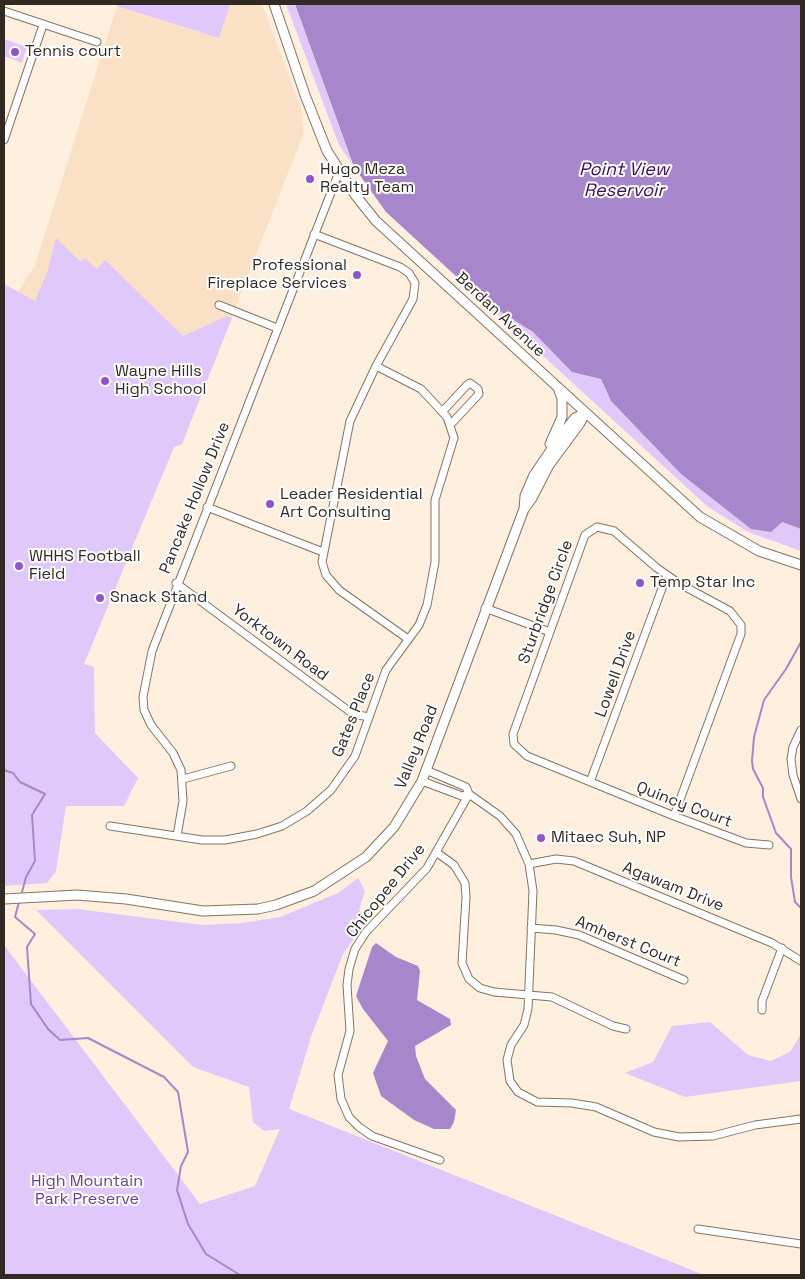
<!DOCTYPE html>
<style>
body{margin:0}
#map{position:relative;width:805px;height:1279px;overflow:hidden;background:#ffefde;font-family:"Space Grotesk",sans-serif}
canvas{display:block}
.frame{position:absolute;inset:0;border:5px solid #322a22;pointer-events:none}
</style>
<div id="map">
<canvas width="805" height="1279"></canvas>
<div class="frame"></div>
</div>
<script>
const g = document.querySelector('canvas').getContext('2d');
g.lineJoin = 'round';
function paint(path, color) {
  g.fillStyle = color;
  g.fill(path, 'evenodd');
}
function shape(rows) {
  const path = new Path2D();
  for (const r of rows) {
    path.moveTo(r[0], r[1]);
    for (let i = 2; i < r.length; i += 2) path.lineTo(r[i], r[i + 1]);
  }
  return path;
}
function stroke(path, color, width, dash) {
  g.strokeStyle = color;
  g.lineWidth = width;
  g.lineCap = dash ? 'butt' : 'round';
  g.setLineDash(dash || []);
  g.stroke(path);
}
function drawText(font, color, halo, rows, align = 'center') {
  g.font = font + ' "Space Grotesk",sans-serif';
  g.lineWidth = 4;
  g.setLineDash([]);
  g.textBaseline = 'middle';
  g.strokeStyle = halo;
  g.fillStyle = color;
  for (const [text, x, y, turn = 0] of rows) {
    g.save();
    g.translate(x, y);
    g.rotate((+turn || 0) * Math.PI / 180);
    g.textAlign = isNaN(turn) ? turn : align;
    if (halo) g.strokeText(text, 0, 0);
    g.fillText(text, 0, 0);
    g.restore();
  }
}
paint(shape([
 [230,4,262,4,301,108,304,132,182,444,174,447,84,662,4,284,18,292,35,265,117,6,201,33]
]), '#fae1c6');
paint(shape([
 [118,4,230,4,219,38,126,9,117,6],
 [286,4,295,4,353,165,339,145],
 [4,39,27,47,22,63,4,56],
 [56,238,81,262,85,258,97,269,105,260,183,336,227,316,232,318,182,444,174,447,84,664,94,667,95,733,138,778,124,806,66,806,56,871,47,883,4,886,4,284,35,301,48,270],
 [482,300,533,332,572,371,601,379,611,401,681,474,751,529,782,522,801,529,801,551,748,532,708,507],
 [358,878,365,891,359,910,368,919,343,954,312,1034,289,1109,704,1275,4,1275,4,945,200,1204,255,1186,280,1129,264,1131,253,1122,249,1087,193,1067,36,910,77,909,202,925,243,923,280,917,338,893],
 [710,1022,748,1055,771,1061,790,1052,801,1034,801,1081,685,1097,625,1073,653,1062,672,1026]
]), '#e0c9fa');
paint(shape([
 [295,4,801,4,801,529,782,522,771,532,751,529,681,474,611,401,601,379,572,372,533,332,482,300,386,212,354,167],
 [376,943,396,957,418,966,420,971,417,1000,450,1019,451,1025,415,1046,416,1056,425,1079,456,1110,454,1122,450,1129,434,1129,414,1120,381,1096,373,1073,388,1041,363,1009,356,996,372,947]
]), '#a786cb');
stroke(shape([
 [801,642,786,669,764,700,754,737,752,761,753,769,763,788,763,797,776,833,791,849,791,877,795,902,801,908],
 [4,770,13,773,20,782,45,794,32,815,35,861,26,877,22,892],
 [19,902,15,917,35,934,27,947,31,1004,48,1029,60,1040,88,1038,164,1077,178,1092,188,1152,181,1166,177,1190,188,1224,206,1254,240,1275]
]), '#a786cb', 2);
const minor = shape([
 [4,11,97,42],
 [4,140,43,25],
 [314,234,400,267,409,273,415,283,413,299,376,366,350,421,322,562,326,575,339,590,408,639],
 [219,305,277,328],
 [442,412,467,385,470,383,478,389,479,394,451,424],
 [207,507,323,552],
 [176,583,353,714,369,717],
 [485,608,550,632],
 [801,730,793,747,791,759,793,775,801,799],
 [426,770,466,787,469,794,500,816,516,834,529,864,533,891,528,1009,524,1025,511,1045,507,1060,510,1081,518,1092,537,1102,572,1103,596,1107,654,1132,679,1137,713,1136,755,1125,801,1119],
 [183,779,231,766],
 [422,781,462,796,469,794],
 [590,782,667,575],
 [674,816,741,634,741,625,730,611,680,584,657,568,614,531,597,527,585,535,513,734,514,744,527,756,674,816,746,843,769,845],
 [110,826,202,840,225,840,257,834,282,826,307,811,331,790,355,756,386,670,419,625,427,605,435,562,435,500,454,438,447,417,421,389,376,366],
 [177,836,183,801,181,770,173,753,151,725,144,710,143,697,152,651,339,172],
 [436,852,454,865,465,883,466,897,462,963,469,979,480,988,494,992,552,997,613,1026,626,1029],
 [529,864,556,859,574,861,772,943,801,961],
 [531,928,556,930,579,935,684,980],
 [762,1010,762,1001,782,948],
 [440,1160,372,1136,359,1127,349,1117,341,1099,338,1075,350,1031,347,985,349,969,355,949,366,932,427,868,469,794],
 [698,1229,801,1244]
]);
const major = shape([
 [274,4,305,95,327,151,356,196,376,221,700,517,759,551,801,565],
 [550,444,562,417,562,399,559,390],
 [524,509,532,498,549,465,580,423,585,413],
 [4,899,77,895,126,899,203,911,258,909,276,905,314,891,366,857,394,827,422,781,524,509,525,496,534,475,562,434,575,418,585,413]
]);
stroke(minor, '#857361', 9);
stroke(major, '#857361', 11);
stroke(minor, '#fff', 7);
stroke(major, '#fff', 9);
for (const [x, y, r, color] of [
 [15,52,5,"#9254ca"],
 [310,179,5,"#9254ca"],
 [357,275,5,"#9254ca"],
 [105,381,5,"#9254ca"],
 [270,504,5,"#9254ca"],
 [19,566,5,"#9254ca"],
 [640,583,5,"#9254ca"],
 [100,598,5,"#9254ca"],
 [541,838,5,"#9254ca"]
]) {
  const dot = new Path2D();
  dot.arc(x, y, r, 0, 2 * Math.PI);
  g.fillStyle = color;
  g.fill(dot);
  stroke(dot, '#fff', 2);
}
drawText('16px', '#322a22', '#fff', [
 ["Tennis court",25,52],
 ["Hugo Meza",320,170],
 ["Realty Team",320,188],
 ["Professional",347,266,"right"],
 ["Fireplace Services",347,284,"right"],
 ["Wayne Hills",115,372],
 ["High School",115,390],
 ["Leader Residential",280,495],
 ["Art Consulting",280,513],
 ["WHHS Football",29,557],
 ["Field",29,575],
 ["Temp Star Inc",650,583],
 ["Snack Stand",110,598],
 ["Mitaec Suh, NP",551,838]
], 'left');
drawText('16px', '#322a22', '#fff', [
 ["Berdan Avenue",500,315,43],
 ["Pancake Hollow Drive",195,498,-68],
 ["Sturbridge Circle",546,602,-70],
 ["Yorktown Road",280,643,37],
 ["Lowell Drive",616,674,-70],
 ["Gates Place",354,715,-68],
 ["Valley Road",417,747,-68],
 ["Quincy Court",684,805,21],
 ["Agawam Drive",673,887,22],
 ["Chicopee Drive",386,891,-51],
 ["Amherst Court",628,942,22]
]);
drawText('16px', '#683d8f', '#fff', [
 ["High Mountain",87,1182],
 ["Park Preserve",87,1200]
]);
drawText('italic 18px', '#3c0b5e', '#fff', [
 ["Point View",624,170],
 ["Reservoir",624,191]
]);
</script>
